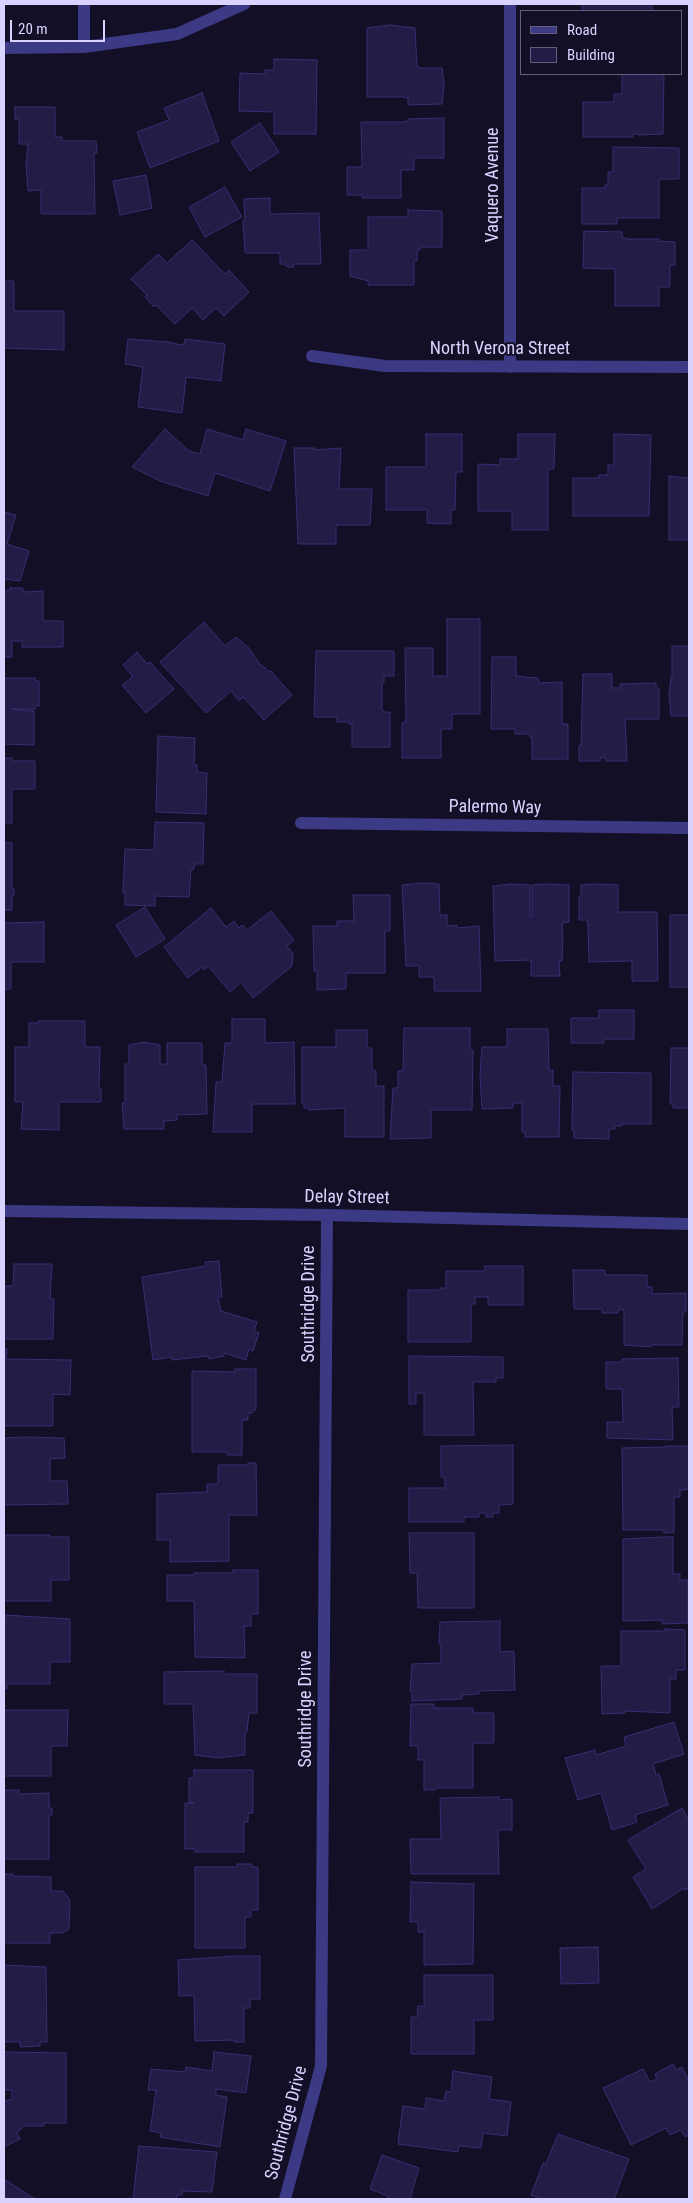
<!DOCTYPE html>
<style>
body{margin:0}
#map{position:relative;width:693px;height:2203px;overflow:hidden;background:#130f26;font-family:"Roboto Condensed",sans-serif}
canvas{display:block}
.frame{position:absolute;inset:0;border:5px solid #d9d4ff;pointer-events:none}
.legend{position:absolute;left:520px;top:10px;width:162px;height:65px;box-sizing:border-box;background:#130f26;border:1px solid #625e7d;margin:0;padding:6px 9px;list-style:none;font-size:15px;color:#d9d4ff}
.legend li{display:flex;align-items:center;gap:10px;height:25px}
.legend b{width:25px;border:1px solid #625e7d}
.scale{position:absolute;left:10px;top:20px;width:95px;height:22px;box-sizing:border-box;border:2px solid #d9d4ff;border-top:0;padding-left:6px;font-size:15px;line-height:18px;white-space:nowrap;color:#d9d4ff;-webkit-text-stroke:4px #130f26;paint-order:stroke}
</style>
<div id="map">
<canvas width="693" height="2203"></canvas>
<div class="frame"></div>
<ul class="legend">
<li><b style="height:6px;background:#3d3a85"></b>Road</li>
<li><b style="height:14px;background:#241b47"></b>Building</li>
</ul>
<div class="scale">20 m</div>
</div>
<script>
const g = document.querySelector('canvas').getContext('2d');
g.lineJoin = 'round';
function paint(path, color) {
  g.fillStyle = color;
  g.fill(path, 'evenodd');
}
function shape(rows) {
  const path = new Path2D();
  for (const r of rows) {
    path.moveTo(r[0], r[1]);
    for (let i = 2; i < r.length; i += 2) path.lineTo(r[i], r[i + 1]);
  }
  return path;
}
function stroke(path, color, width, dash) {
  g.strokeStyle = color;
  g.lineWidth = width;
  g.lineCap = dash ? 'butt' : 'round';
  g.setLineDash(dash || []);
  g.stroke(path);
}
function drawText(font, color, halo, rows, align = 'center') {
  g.font = font + ' "Roboto Condensed",sans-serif';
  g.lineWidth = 4;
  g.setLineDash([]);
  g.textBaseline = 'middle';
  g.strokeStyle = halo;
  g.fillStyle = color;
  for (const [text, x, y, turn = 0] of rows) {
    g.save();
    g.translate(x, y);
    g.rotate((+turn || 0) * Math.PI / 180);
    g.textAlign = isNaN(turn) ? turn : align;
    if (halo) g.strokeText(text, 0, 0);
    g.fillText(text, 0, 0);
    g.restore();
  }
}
const building = shape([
 [582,4,652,4,652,10,654,11,582,11,582,4],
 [390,25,415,28,417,66,420,68,442,68,444,85,442,104,408,105,408,98,402,97,367,97,367,28,390,25],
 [274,59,317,60,316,134,274,134,274,112,239,111,240,73,265,74,265,70,274,70,274,59],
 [622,74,664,74,663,134,638,135,638,134,633,134,633,137,583,137,583,102,614,102,614,94,622,94,622,74],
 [202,93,219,141,150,168,137,132,169,120,164,108,202,93],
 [15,107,55,107,55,137,62,137,62,141,96,141,97,153,94,153,95,214,41,214,41,190,28,191,26,163,28,144,19,144,19,119,15,119,15,107],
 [444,118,444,158,414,158,414,170,401,170,401,198,362,198,362,195,347,195,347,167,362,167,361,122,403,122,408,121,408,119,444,118],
 [260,123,279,152,250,171,231,142,260,123],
 [613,147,679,148,679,179,659,179,659,218,617,218,617,224,582,224,582,188,605,188,605,185,608,185,608,172,613,172,613,147],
 [146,175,152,208,120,215,113,181,146,175],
 [225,187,242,217,205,237,189,207,225,187],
 [270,198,270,214,319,213,321,264,294,264,293,267,287,267,285,264,280,264,280,253,245,253,243,221,245,220,244,199,270,198],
 [408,210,442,211,442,247,420,247,420,250,417,250,417,261,414,261,414,285,368,285,368,281,350,276,350,250,368,250,368,217,408,217,408,210],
 [584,231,622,232,622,237,627,239,659,239,658,241,675,242,675,265,670,265,670,287,659,287,659,306,615,306,615,269,583,268,584,231],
 [192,240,225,274,229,270,249,292,224,316,216,308,203,320,192,308,175,324,156,305,154,307,145,297,147,295,131,279,158,254,167,263,192,240],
 [4,281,14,281,14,311,64,311,64,350,4,348,4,281],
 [128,339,169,342,181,345,184,344,185,339,225,344,221,381,186,377,182,413,138,407,143,367,125,364,128,339],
 [165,429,189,451,200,454,207,429,243,440,246,429,286,441,270,491,215,473,208,496,160,481,132,467,165,429],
 [426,434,462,434,462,472,456,472,455,510,451,510,451,524,427,523,427,510,386,510,386,467,426,467,426,434],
 [518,434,555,434,554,469,548,469,548,530,512,530,512,511,478,511,478,464,500,465,500,459,518,459,518,434],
 [614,434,651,435,649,516,573,516,573,478,599,478,599,475,608,475,608,465,614,465,614,434],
 [294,448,315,448,315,450,341,448,339,489,372,489,370,525,336,525,336,544,298,544,294,448],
 [669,476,689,478,689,540,669,540,669,476],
 [4,512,16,515,7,544,29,551,20,581,4,579,4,512],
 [10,588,23,588,23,592,43,591,43,621,63,621,63,647,22,647,22,641,12,641,12,657,4,657,4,591,10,590,10,588],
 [447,619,480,619,480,714,452,714,452,729,441,729,441,758,402,758,402,723,405,723,406,718,405,648,433,648,433,676,447,676,447,619],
 [204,622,225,646,236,637,249,648,259,663,270,672,271,671,292,695,264,720,243,697,239,701,231,691,206,713,160,662,204,622],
 [672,646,689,646,689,716,671,716,669,695,671,677,672,677,672,646],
 [316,651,394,651,394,676,384,676,384,683,382,683,382,710,384,712,390,712,390,747,352,747,352,724,349,724,349,722,337,722,337,717,314,717,316,651],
 [137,652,147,664,150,662,174,689,146,713,122,685,133,677,123,665,137,652],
 [492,657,516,657,516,676,538,678,539,683,562,682,562,724,568,724,568,759,532,759,532,737,530,737,530,734,515,734,515,729,491,729,492,657],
 [583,674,612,674,612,688,620,688,620,684,656,683,656,688,659,688,659,719,625,719,627,761,606,761,606,758,600,758,600,761,579,761,579,746,581,746,583,674],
 [4,678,35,678,35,681,39,681,39,706,35,706,35,709,11,709,34,711,34,745,4,744,4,678],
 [158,736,195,738,194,765,197,765,197,772,207,773,206,814,156,812,158,736],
 [4,758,12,758,12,761,35,761,35,789,12,789,12,823,4,823,4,758],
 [155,822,204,823,203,864,195,864,193,870,191,869,189,897,155,896,155,906,125,905,125,893,123,893,125,849,154,850,155,822],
 [4,843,12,843,12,889,14,889,14,896,12,896,12,910,4,910,4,843],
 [423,883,439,884,440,915,447,915,447,926,457,925,457,928,479,926,481,991,434,991,434,977,419,977,419,966,406,966,402,885,423,883],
 [511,884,530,885,530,917,532,917,532,885,550,884,569,885,569,922,563,923,562,926,563,939,562,961,559,961,560,976,531,976,531,960,495,961,493,886,511,884],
 [599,884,618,885,618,912,657,912,658,981,632,981,632,961,589,962,588,926,587,920,579,920,579,896,581,896,581,885,599,884],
 [353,895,390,895,390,931,385,931,385,973,346,973,346,989,317,990,317,971,314,971,313,926,337,926,337,921,354,921,353,895],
 [145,907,165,939,136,957,116,925,145,907],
 [211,908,226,927,234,921,239,928,242,925,247,930,271,911,294,940,287,946,293,954,292,966,253,998,241,982,230,992,208,966,204,970,202,967,188,978,164,947,211,908],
 [670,915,689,915,689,987,670,987,670,915],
 [44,922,44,962,11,962,11,989,4,989,4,923,44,922],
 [599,1010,634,1010,634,1039,604,1039,604,1043,571,1043,571,1018,599,1018,599,1010],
 [232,1019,265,1019,265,1043,294,1042,295,1104,252,1104,252,1132,213,1132,216,1082,222,1082,225,1043,232,1043,232,1019],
 [38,1021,85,1021,85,1047,100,1047,99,1089,101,1089,101,1102,59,1102,59,1130,21,1129,23,1102,15,1102,15,1047,29,1047,29,1023,38,1023,38,1021],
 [404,1028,470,1028,470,1050,473,1050,472,1110,431,1110,431,1138,390,1139,393,1088,398,1088,398,1071,403,1071,404,1028],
 [507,1029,548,1029,549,1070,553,1070,553,1086,560,1086,559,1137,525,1137,525,1132,522,1132,522,1103,513,1103,513,1108,482,1109,480,1074,482,1047,507,1047,507,1029],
 [336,1030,367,1030,367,1048,372,1048,372,1070,376,1071,376,1086,384,1086,384,1137,345,1137,345,1108,309,1110,309,1108,304,1108,304,1104,302,1104,302,1047,336,1047,336,1030],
 [144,1042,160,1045,160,1064,167,1064,167,1043,202,1043,202,1065,206,1065,207,1114,177,1115,177,1120,164,1121,164,1129,124,1129,122,1103,125,1103,125,1064,129,1064,129,1045,144,1042],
 [671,1048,689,1048,689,1108,673,1108,673,1104,670,1104,671,1048],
 [573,1072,651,1073,651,1124,622,1124,622,1126,615,1126,615,1129,609,1129,609,1139,574,1138,574,1130,572,1130,573,1072],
 [219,1261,222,1297,218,1297,221,1311,257,1322,254,1331,259,1333,253,1351,249,1349,246,1360,224,1353,224,1356,209,1359,208,1356,172,1360,172,1357,153,1360,142,1277,206,1266,205,1262,219,1261],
 [14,1264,52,1264,50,1299,54,1299,53,1339,4,1339,4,1286,13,1286,14,1264],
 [485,1266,523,1266,523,1305,488,1305,488,1297,475,1297,475,1304,471,1304,471,1342,408,1342,408,1290,440,1290,440,1288,446,1288,446,1271,485,1271,485,1266],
 [573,1270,605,1270,605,1275,647,1275,647,1287,652,1287,652,1294,686,1293,686,1312,683,1312,682,1345,651,1345,651,1347,624,1345,624,1310,618,1310,618,1313,602,1313,602,1309,574,1309,573,1270],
 [4,1349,7,1349,6,1359,71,1360,70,1395,53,1394,53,1426,4,1426,4,1349],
 [409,1356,503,1357,503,1378,496,1378,496,1382,473,1382,474,1435,424,1435,424,1393,416,1393,416,1404,409,1404,409,1356],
 [678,1358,679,1407,672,1407,673,1440,607,1438,607,1422,623,1422,622,1389,606,1389,606,1362,622,1362,622,1359,678,1358],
 [235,1369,256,1369,256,1409,252,1413,248,1413,248,1420,242,1420,242,1455,227,1455,227,1452,192,1452,192,1371,235,1372,235,1369],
 [26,1437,64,1438,65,1458,50,1459,50,1481,67,1481,68,1504,4,1505,4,1514,4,1438,26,1437],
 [513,1445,513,1504,499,1505,499,1513,493,1513,493,1517,486,1517,486,1513,479,1513,479,1517,464,1517,464,1522,409,1522,409,1488,445,1488,445,1477,441,1477,441,1446,513,1445],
 [666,1446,689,1446,689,1487,686,1490,680,1490,680,1497,674,1497,674,1532,664,1533,664,1530,623,1530,622,1448,666,1447,666,1446],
 [248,1463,256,1463,257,1515,229,1515,229,1561,170,1562,170,1540,157,1540,157,1494,207,1492,207,1484,217,1484,218,1481,218,1465,248,1465,248,1463],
 [4,1526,4,1535,50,1535,50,1537,69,1537,69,1580,51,1580,51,1601,4,1601,4,1526],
 [409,1533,474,1533,474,1608,418,1608,417,1573,410,1573,409,1533],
 [662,1537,673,1537,673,1574,680,1574,680,1580,688,1580,688,1623,662,1624,662,1620,623,1621,623,1539,662,1537],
 [233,1570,258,1570,258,1614,251,1614,251,1626,244,1626,245,1658,195,1657,194,1601,167,1601,167,1575,194,1575,194,1573,233,1573,233,1570],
 [5,1615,70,1619,70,1662,50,1662,50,1684,7,1684,7,1689,4,1689,5,1615],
 [500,1621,500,1652,514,1651,515,1690,479,1691,479,1694,462,1695,462,1699,412,1701,412,1691,410,1691,412,1664,441,1663,441,1644,439,1644,440,1622,500,1621],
 [665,1629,685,1630,685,1670,676,1670,676,1679,670,1679,670,1713,625,1711,625,1713,602,1714,601,1666,621,1666,621,1631,665,1631,665,1629],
 [224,1671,224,1674,257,1674,257,1713,249,1713,247,1732,245,1732,245,1755,217,1758,195,1755,193,1704,164,1704,164,1672,224,1671],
 [4,1702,4,1710,68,1710,67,1746,51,1746,51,1776,4,1776,4,1702],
 [411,1704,434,1704,434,1708,473,1708,473,1713,494,1713,494,1743,473,1743,473,1788,435,1788,435,1790,424,1790,424,1760,418,1760,418,1746,410,1746,411,1704],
 [674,1722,684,1754,653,1764,656,1775,659,1774,668,1805,635,1815,637,1822,612,1830,601,1793,578,1800,565,1758,595,1750,596,1755,626,1746,624,1737,674,1722],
 [194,1770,253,1770,253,1813,248,1813,248,1822,244,1822,244,1852,195,1852,195,1849,185,1849,185,1803,194,1803,189,1802,189,1778,194,1778,194,1770],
 [4,1790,19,1790,19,1794,49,1793,49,1808,52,1808,52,1815,49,1815,49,1859,5,1859,4,1862,4,1790],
 [499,1797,499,1800,512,1799,512,1830,498,1830,499,1874,411,1874,410,1839,441,1839,440,1798,499,1797],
 [682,1808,689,1820,689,1888,685,1890,684,1888,652,1909,633,1877,646,1869,628,1840,682,1808],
 [237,1864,252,1864,252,1867,258,1867,258,1910,251,1910,251,1917,245,1917,245,1948,195,1948,195,1867,237,1867,237,1864],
 [4,1874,13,1874,13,1876,51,1877,51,1891,63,1891,70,1900,69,1929,62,1933,50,1933,50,1943,4,1943,4,1953,4,1874],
 [411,1882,474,1884,473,1964,424,1965,424,1932,418,1932,418,1922,410,1922,411,1882],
 [598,1947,599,1983,561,1984,560,1948,598,1947],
 [236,1956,260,1956,260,1999,250,1999,250,2008,244,2008,244,2042,234,2042,234,2040,195,2041,194,1995,179,1996,178,1960,236,1956],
 [4,1965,46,1967,47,2042,40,2042,40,2046,20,2047,20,2042,4,2042,4,1965],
 [424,1975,493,1975,493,2020,474,2020,474,2054,411,2054,411,2017,417,2017,418,2006,424,2006,424,1975],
 [4,2052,66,2053,66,2123,44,2123,44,2126,24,2126,17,2133,20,2139,4,2147,4,2101,12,2099,12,2090,4,2090,4,2052],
 [214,2052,251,2056,246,2093,216,2089,216,2095,227,2097,220,2147,160,2137,161,2133,150,2131,156,2090,148,2090,151,2069,185,2072,186,2067,212,2071,214,2052],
 [673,2064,676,2070,682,2067,689,2081,689,2135,685,2137,681,2130,670,2135,666,2128,631,2145,603,2088,643,2069,650,2082,657,2079,655,2074,673,2064],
 [453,2071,492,2077,489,2099,511,2102,507,2136,483,2133,481,2148,459,2146,458,2152,398,2144,403,2106,425,2109,426,2098,444,2101,446,2091,451,2092,453,2071],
 [558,2134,629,2159,614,2199,542,2199,531,2195,543,2163,546,2164,558,2134],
 [139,2146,217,2152,212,2192,182,2191,182,2195,177,2195,176,2199,133,2199,139,2146],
 [382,2155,419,2168,410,2199,387,2199,388,2196,370,2189,382,2155],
 [4,2179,35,2199,4,2199,4,2179]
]);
paint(building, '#241b47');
stroke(building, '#3b2d73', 1);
stroke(shape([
 [84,4,84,47],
 [510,4,510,367],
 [4,48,84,47,177,34,244,4],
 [312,356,385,366,689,367],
 [301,823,689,828],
 [4,1211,327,1215,689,1224],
 [285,2199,321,2066,327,1215]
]), '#3d3a85', 12);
drawText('18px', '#d9d4ff', '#130f26', [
 ["Vaquero Avenue",493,185,-90],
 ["North Verona Street",500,349],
 ["Palermo Way",495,808,1],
 ["Delay Street",347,1198,1],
 ["Southridge Drive",309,1304,-90],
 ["Southridge Drive",306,1709,-90],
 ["Southridge Drive",287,2123,-75]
]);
</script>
